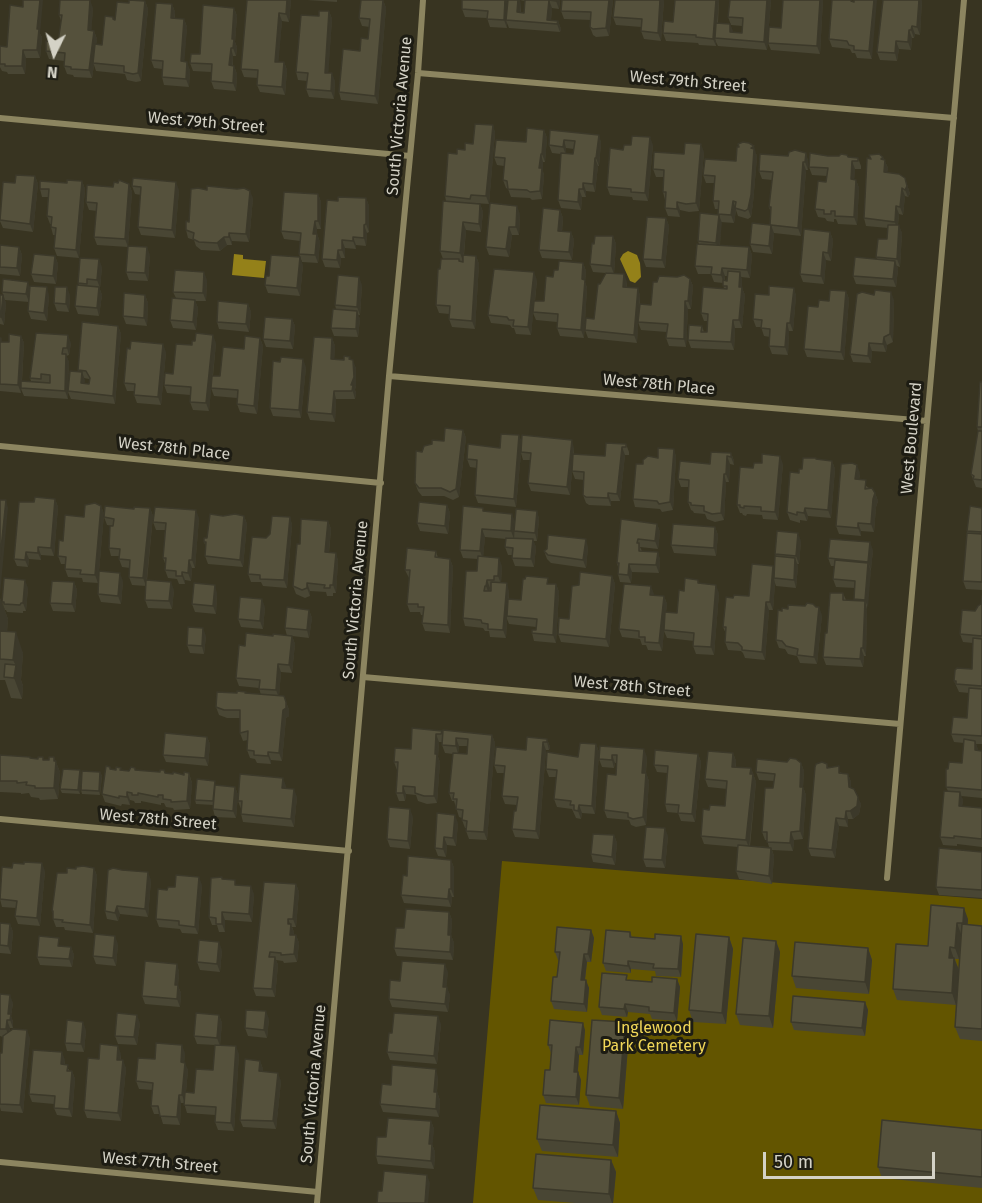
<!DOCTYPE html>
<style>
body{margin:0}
#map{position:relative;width:982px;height:1203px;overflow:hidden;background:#383421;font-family:"Fira Sans",sans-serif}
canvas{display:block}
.north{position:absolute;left:24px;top:24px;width:60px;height:60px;-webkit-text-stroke:4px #1d1c13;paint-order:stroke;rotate:185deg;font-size:16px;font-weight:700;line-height:24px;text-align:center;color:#d4d2c6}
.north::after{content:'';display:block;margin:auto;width:21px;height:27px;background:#d4d2c6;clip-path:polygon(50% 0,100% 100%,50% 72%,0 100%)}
.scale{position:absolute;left:763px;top:1152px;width:172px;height:27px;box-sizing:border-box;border:3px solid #d4d2c6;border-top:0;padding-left:8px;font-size:18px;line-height:21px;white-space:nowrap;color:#d4d2c6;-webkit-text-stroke:4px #1d1c13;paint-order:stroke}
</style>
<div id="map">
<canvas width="982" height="1203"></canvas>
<div class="north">N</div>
<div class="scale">50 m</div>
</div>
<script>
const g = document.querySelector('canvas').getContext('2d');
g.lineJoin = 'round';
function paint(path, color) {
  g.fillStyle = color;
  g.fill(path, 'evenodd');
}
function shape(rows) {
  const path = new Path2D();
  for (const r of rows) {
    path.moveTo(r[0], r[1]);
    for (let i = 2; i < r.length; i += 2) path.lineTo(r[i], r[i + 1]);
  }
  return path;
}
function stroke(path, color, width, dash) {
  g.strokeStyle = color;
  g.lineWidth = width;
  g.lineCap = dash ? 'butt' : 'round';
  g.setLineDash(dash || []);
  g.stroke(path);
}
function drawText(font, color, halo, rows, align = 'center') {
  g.font = font + ' "Fira Sans",sans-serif';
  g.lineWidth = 6;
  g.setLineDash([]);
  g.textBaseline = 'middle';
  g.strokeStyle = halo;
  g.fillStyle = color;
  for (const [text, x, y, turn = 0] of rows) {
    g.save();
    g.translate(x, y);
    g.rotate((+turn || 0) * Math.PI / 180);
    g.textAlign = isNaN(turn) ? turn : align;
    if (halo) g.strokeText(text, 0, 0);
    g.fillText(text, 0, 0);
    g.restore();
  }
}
paint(shape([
 [502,861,982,899,982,1203,473,1203]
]), '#635500');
paint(shape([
 [628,251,637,255,640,263,641,277,635,283,630,281,620,259,623,254],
 [234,254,243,255,243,259,266,261,264,278,232,275]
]), '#948119');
stroke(shape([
 [418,73,954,118],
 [0,118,410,156],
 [389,376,927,421],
 [0,446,381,483],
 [363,677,900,724],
 [0,819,349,851],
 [887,878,964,0],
 [0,1162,318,1192],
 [317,1203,389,376,418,73,423,0]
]), '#8c8560', 6);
paint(shape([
 [247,0,291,0,289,22,282,21,278,62,284,62,287,70,285,95,260,92,257,85,258,78,244,77,241,69],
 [307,0,337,0,337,2],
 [383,0,386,8,378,104,341,100,339,92,360,51,368,39,370,27,362,26,359,18],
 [520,0,560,0,559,9,552,8,551,20,558,21,561,29,560,32,509,28,507,23,507,28,490,27,487,18,465,17,462,9,521,5,521,12,524,13,525,1],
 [613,0,609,36,596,37,593,35,590,27,591,20,564,19,561,11],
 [664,0,661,41,644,39,641,31,641,27,616,25,613,17],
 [675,0,719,0,718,23,730,24,733,33,742,33,742,26,731,25,728,17,730,0,771,0,767,50,718,46,716,42,716,46,699,45,698,43,666,41,663,33,673,22],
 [783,0,823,0,820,54,771,50,768,43,781,28],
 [854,0,872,59,857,58,855,53,852,53,850,49,832,47,829,39],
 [922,0,920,35,915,34,914,38,912,38,911,50,899,49,897,61,880,60,877,52],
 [145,1,148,9,141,81,136,82,127,80,125,74,96,71,94,65,92,78,74,77,73,75,67,74,64,66,64,61,49,59,46,51,58,42,61,21,59,15,93,8,91,31,94,31,97,39,96,44,102,45,113,17,114,19,115,20,129,3],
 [172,4,175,12,175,19,184,19,187,27,184,61,190,70,189,87,164,85,162,77,162,69,154,68,151,60],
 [234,8,237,16,235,42,237,47,236,56,233,56,233,66,234,66,237,74,236,91,214,89,211,81,211,72,193,71,190,63,200,54],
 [329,11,332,19,328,73,335,81,334,99,309,97,306,89,307,81,298,80,296,72,319,16],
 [40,34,42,37,40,58,26,58,25,74,8,74,7,72,2,71,0,67,0,46,7,47],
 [493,125,495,133,489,204,474,203,480,204,483,212,481,232,466,230,464,255,476,256,479,264,475,329,452,327,449,319,449,314,439,313,436,305,440,269,443,259,440,251,446,201,445,196,457,154,473,144],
 [544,130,547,138,545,162,543,162,543,171,544,176,542,199,532,200,530,198,511,197,508,189,506,188,503,180,504,166,497,165,494,157,526,142],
 [550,130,599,135,601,143,599,166,598,166,595,192,586,191,586,197,582,197,581,210,561,208,558,200,561,154,552,153,549,145],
 [566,148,574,149,573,154,566,154],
 [653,145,648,201,633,200,632,197,610,195,607,187,623,150],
 [704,152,699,211,689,212,680,210,680,217,668,216,665,208,665,200,663,192,663,177,656,177,653,169,684,154],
 [806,153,808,161,808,170,806,170,801,236,774,233,772,254,753,252,750,244,770,225,771,213,769,207,772,180,762,179,759,171,788,156],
 [756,154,757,157,753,203,751,217,748,219,738,216,736,210,734,223,721,222,720,246,749,247,752,255,750,278,741,277,742,280,742,288,745,295,742,328,735,328,734,350,691,348,688,340,702,326,704,332,707,332,708,321,704,321,701,313,724,289,723,283,714,282,711,274,698,274,695,266,699,244,698,241,718,215,719,209,715,209,713,201,714,183,706,183,703,175,736,161,757,154],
 [725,276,727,276,727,281,725,280],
 [869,155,883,157,888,168,887,172,905,178,910,194,908,197,905,196,903,215,899,214,898,225,902,233,900,267,897,266,898,269,896,287,856,284,853,276,877,259,876,257,887,239,888,228,866,226,864,218,870,158],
 [848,157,858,158,861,166,861,169,855,169,854,179,856,180,859,188,857,225,838,224,836,219,834,219,834,222,827,221,825,218,818,217,815,209,826,182,827,176,812,175,809,167],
 [35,176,38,184,33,232,3,228,0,221,0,217,15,183],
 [82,181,85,189,79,258,57,256,54,248,55,235,53,235,51,227,51,224,50,224,47,216,48,197,42,197,40,189],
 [129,184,132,192,128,247,97,245,94,237,97,211,89,210,86,202,113,187],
 [132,186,179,190,175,238,141,235,138,227,141,195,135,194],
 [207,190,253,198,249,242,232,241,232,245,227,245,220,251,201,250,196,246,194,240,188,238,186,230,189,222],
 [318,194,321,202,321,229,317,229,317,234,320,242,318,263,302,262,299,254,300,241,284,239,281,231],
 [366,198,369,206,369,232,367,233,366,246,356,245,356,249,345,248,345,258,341,258,340,268,325,267,322,259,338,201],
 [560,210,563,218,562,232,571,232,574,240,572,260,542,258,539,250],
 [520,214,519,235,512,235,509,257,489,255,486,247],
 [666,218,669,226,665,268,646,267,643,259],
 [830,232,833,240,831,261,826,260,824,284,803,282,800,274],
 [613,236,616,244,614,274,627,282,627,287,638,288,640,296,640,304,651,305,657,282,690,279,693,286,691,309,688,309,686,347,669,346,666,338,667,332,641,330,638,322,637,343,588,338,585,330,594,319,600,284,606,273,593,272,590,264,594,244],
 [0,245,19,247,22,255,20,276,0,274],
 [150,255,148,281,129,280,126,272],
 [55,256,58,264,56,284,34,282,31,274],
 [583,263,586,271,585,282,587,288,584,338,560,336,557,328,557,322,536,320,533,313,531,335,516,334,514,328,512,328,510,325,491,323,488,315,537,280,535,301,544,301,553,277,558,270],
 [303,265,300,296,268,293,265,285,269,276],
 [102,267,100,288,99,287,102,295,99,316,78,314,75,306,79,285,78,283],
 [207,280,206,301,195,301,198,308,196,330,173,328,170,320,176,298,173,292],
 [362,285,360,315,358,315,360,319,358,337,334,336,331,328,336,309,335,305],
 [30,287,49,295,47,321,31,319,28,311,29,302,5,300,2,292],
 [794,288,796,296,793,331,789,331,788,355,772,354,769,346,770,337,764,336,761,327,756,327,753,319,769,295],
 [846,291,849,299,844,360,807,357,804,349,818,307],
 [0,295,3,295,6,303,4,325,0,324],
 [70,295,69,312,57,311,54,303],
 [145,295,148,303,147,326,126,324,123,316],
 [874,295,894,300,893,342,887,345,886,352,872,351,871,363,853,362,850,354],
 [248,304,251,312,249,332,219,329,217,322],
 [292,319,295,326,293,349,266,347,263,339],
 [118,326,121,334,115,404,71,399,68,392,68,399,24,396,21,389,21,393,0,391,0,338,2,342,9,342,21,336,24,343,22,381,31,381,30,378,36,333,71,343,69,355,66,356,69,362,68,389,78,372,78,370],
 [84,378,89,379,89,384,84,384],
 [260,338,263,346,257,414,240,412,237,404,237,398,214,396,211,388,209,411,193,410,190,402,190,395,167,393,164,385,173,374,192,345,216,343,213,376,220,376,244,349],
 [332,338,335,346,334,359,350,359,356,368,356,385,355,390,356,393,355,399,336,399,335,422,310,420,307,412],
 [166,352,161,405,137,403,134,395,135,391,127,391,124,383],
 [280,362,306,367,301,418,273,416,270,408],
 [982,382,982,488,976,487,971,474,978,431,977,427],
 [463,430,466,438,459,497,453,500,444,496,422,496,418,491,415,483,422,452,432,444,444,441],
 [519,435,521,441,574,448,574,454,605,456,626,444,629,452,629,455,625,455,620,501,611,501,611,506,589,505,586,503,583,495,584,480,575,479,572,471,570,495,531,491,528,483,530,460,523,460,521,453,516,507,478,503,475,495,477,468,470,467,467,459,500,448],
 [674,449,676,457,673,510,662,512,660,509,635,507,633,499,643,464],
 [731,453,734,461,734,465,730,464,729,482,726,482,724,520,715,522,707,519,705,514,694,513,693,511,691,510,688,502,689,487,681,487,678,479],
 [816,458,817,460,832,461,835,469,831,518,808,516,807,521,800,520,800,523,790,520,787,512,799,473,802,469],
 [783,464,778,520,763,519,762,515,747,514,746,516,743,515,742,513,740,513,737,505,753,468],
 [860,473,859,480,875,493,878,501,876,507,874,532,861,531,861,536,839,534,836,526],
 [55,499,58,507,54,556,41,555,41,560,29,559,28,567,17,566,14,559],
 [447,505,450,513,448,534,420,531,417,523],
 [101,506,104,514,98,583,83,582,82,578,68,577,65,569,66,564,61,564,58,556,63,541,84,517],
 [150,508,153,516,147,580,174,590,172,609,148,608,145,600,146,586,132,585,129,577,130,568,122,567,119,559,119,556,111,556,109,548,113,526,107,525,104,517,134,509],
 [982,508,982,590,966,589,963,581,967,531],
 [485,511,515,521,537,511,539,519,537,541,533,541,536,547,534,567,515,566,512,558,512,555,508,555,505,547,506,539,485,537,483,557,502,566,501,582,509,591,509,599,521,600,550,584,556,584,559,592,556,643,534,641,532,633,536,630,536,627,509,624,507,619,506,638,490,637,489,631,485,631,483,628,465,626,463,618,477,571,478,559,463,558,460,550],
 [223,516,244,516,247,524,243,567,208,564,205,556,206,547,204,542],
 [290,517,292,525,287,588,263,586,261,582,251,582,248,574,266,538],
 [199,518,195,568,192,568,191,581,185,580,185,584,179,584,177,579,168,578,165,570,166,566,163,558,165,530,156,530,153,522],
 [621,519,657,524,660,532,658,549,640,547,642,551,658,552,660,560,659,573,632,572,631,583,620,582,618,574,618,567,617,563],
 [328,521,331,529,329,553,336,553,338,561,336,593,333,593,333,596,327,596,326,592,310,591,310,596,305,598,296,594,293,586,300,544],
 [715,527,718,535,716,556,674,553,671,545],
 [801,541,799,564,797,564,798,566,796,588,776,586,775,583,773,610,769,610,765,660,745,658,743,653,741,651,728,650,725,642,726,634,723,627,733,598,749,596,773,566,774,570,776,557,775,554],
 [588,547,586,568,551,563,547,559,544,551],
 [873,550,867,607,866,656,864,656,863,667,826,665,823,657,827,633,843,593,846,600,855,601,854,599,855,588,836,587,833,579,834,566,831,566,828,558],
 [436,551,438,558,450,559,453,567,450,633,425,631,422,623,423,615,421,615,420,612,410,612,407,604,409,578,405,570],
 [612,576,615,584,609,647,561,642,558,634,569,619,579,585],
 [698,580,699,583,719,593,714,655,696,654,693,646,694,641,667,638,664,631,662,651,648,650,646,645,642,645,640,639,622,637,619,629,654,595,664,596,667,604,666,612,677,613,684,591],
 [123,581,121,604,101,602,98,594],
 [74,582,77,590,75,612,53,611,50,603],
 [28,588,26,611,23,611,23,613,7,612,6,610,5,610,2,602],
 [217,593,216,614,195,612,192,604],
 [982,596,982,744,976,744,978,750,982,751,982,798,961,796,963,800,962,806,982,808,982,847,957,844,957,846,943,845,940,837,948,791,946,787,948,769,962,763,964,743,954,742,951,734,967,718,969,693,959,692,954,681,972,669,973,643,963,642,960,634,975,611,981,604],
 [0,598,8,619,7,632,23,653,21,680,23,686,22,699,11,698,5,680,0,680],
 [265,607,263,629,241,627,238,619],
 [309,610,312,618,309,638,292,636,295,644,292,673,281,672,279,696,284,696,289,710,289,716,286,718,282,761,271,760,271,764,257,763,255,759,250,758,247,750,248,740,243,741,240,733,240,718,227,718,219,715,216,707,246,694,261,695,259,688,239,686,236,678,245,646,273,636,287,636,285,628],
 [822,615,817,664,800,663,797,656,788,654,785,649,779,648,776,640],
 [206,636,204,654,190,653,187,645],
 [412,728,443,734,492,735,495,743,487,840,469,839,466,831,467,828,465,828,462,820,462,818,459,817,454,801,452,801,449,793,453,754,445,753,442,745,442,742,439,742,438,757,440,762,437,803,427,804,418,801,416,795,406,794,405,801,399,801,396,793,398,770,397,770,394,762,411,749],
 [459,746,467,746,467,754,458,754],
 [207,737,210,744,208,766,166,762,163,755],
 [547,739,550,747,549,750,546,750,539,839,515,837,512,829,517,805,505,804,502,796,504,773,497,773,494,765],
 [596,744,599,752,595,814,582,813,581,819,576,818,572,809,557,807,554,799,556,777,549,777,546,769,578,757],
 [600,746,647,757,646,773,649,781,646,825,636,827,631,825,629,820,607,818,604,810,616,775,617,763,615,763,614,768,602,767,599,759],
 [733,753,736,761,736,767,751,768,756,782,750,846,769,847,767,840,765,840,762,832,773,788,774,781,759,780,756,772,801,763,804,771,803,787,806,795,803,839,794,840,793,851,772,850,774,856,772,884,739,879,736,871,738,847,704,844,701,836,709,810,725,806,727,789,708,787,705,779],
 [698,754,701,762,695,822,681,821,678,813,667,812,665,804,667,773,657,772,654,765],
 [0,755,30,757,31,759,49,760,54,757,60,772,58,799,40,800,39,798,31,797,29,793,21,794,21,793,0,792],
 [827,764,828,768,842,773,848,774,851,782,851,788,861,804,859,814,853,819,848,819,848,827,839,826,835,858,811,856,808,848],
 [111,769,129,771,136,770,184,775,189,773,192,783,190,809,174,810,173,808,166,807,164,803,161,803,161,805,141,801,141,803,135,803,134,801,130,800,130,805,122,804,121,806,105,802,102,794],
 [80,770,81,774,80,794,62,793,60,789],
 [100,772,102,776,100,795,82,794,81,790],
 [216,785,235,787,238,795,236,818,215,817,213,809,213,805,196,804,195,800],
 [286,786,286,789,297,797,294,827,243,822,241,814,241,809,238,801],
 [413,817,410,849,390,847,387,839],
 [458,823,456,846,447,845,446,857,438,856,435,848],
 [614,835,617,843,615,865,593,862,591,854],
 [668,836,665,868,646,867,643,859],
 [982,852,982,898,939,895,936,887],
 [451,860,454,868,454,897,452,897,451,907,404,903,401,895,407,876],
 [94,868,97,876,93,933,65,930,64,927,56,927,53,919,53,914,52,911,67,873],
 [45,871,40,926,18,924,15,916,16,908,2,907,0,899],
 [222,879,237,885,254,894,252,922,225,920,225,932,219,932,217,925,212,925,209,917],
 [151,880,148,917,120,914,118,921,107,919,105,911],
 [296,884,299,892,296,927,292,927,294,932,294,935,296,935,299,943,297,962,284,963,283,961,276,960,278,965,275,997,256,996,253,988],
 [202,885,198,934,182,933,180,929,159,927,156,919,167,890,175,887],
 [931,905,968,919,967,925,982,926,982,1041,960,1039,955,1027,961,934,959,959,955,959,959,970,956,1005,897,1000,893,989,928,946],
 [449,912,452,920,451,935,454,943,453,960,397,956,394,948,404,928],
 [0,923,10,924,13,932,11,954,0,953],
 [591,930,594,938,591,962,587,962,585,980,589,988,587,1012,554,1009,551,1001,557,977,559,960,558,960,555,952],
 [630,932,632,937,683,944,681,977,656,976,655,971,631,969,631,973,606,971,603,963],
 [729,937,733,949,726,1024,693,1022,689,1010],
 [776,941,780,952,773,1028,740,1025,736,1014],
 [118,944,116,966,96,964,93,956],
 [71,947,74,955,72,967,40,965,37,957],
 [868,948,872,960,869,994,796,988,792,976],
 [222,950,220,972,200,970,197,962],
 [177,964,179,972,178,986,181,993,180,1007,145,1004,142,996],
 [448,972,446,987,450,995,448,1012,392,1007,389,999,400,981],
 [677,979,680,987,677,1021,652,1019,650,1014,628,1012,627,1017,602,1015,599,1007,628,980,652,982],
 [0,994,13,1003,11,1016,13,1022,13,1028,10,1028,10,1031,30,1038,23,1113,1,1111,0,1107,0,1053,2,1053,3,1037,0,1036],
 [865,1002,868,1010,865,1036,794,1030,791,1022],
 [219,1015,222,1023,220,1045,239,1054,234,1131,218,1130,215,1122,215,1115,187,1113,184,1103,181,1103,180,1125,163,1124,160,1114,154,1114,151,1106,153,1090,139,1089,136,1081,155,1059,185,1053,184,1063,188,1070,186,1092,194,1093,213,1070,215,1045,197,1044,194,1036],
 [269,1019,267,1038,248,1036,245,1028],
 [625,1022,629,1034,623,1109,590,1106,586,1095],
 [140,1023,137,1045,118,1044,115,1036],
 [441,1024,437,1064,390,1060,387,1052,392,1033],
 [86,1030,84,1052,67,1051,65,1043],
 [585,1030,583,1055,579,1055,578,1072,581,1080,579,1105,546,1103,543,1095,550,1070,551,1053,548,1045],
 [121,1054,121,1060,126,1068,121,1121,87,1118,84,1110],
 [65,1060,65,1065,70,1071,72,1071,75,1079,72,1117,57,1115,54,1108,54,1104,32,1102,29,1094],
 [260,1061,263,1069,263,1071,281,1081,276,1129,243,1127,240,1120],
 [438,1077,437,1092,440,1100,439,1117,383,1112,380,1104,391,1085],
 [616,1111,620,1123,618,1157,542,1151,537,1139],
 [431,1121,434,1129,432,1144,435,1152,434,1169,378,1164,376,1156,386,1137],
 [982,1130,982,1188,882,1178,878,1167],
 [611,1160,616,1172,613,1203,575,1203,538,1200,533,1188]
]), '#494634');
paint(shape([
 [40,0,43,0,40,34,42,37,40,58,37,50,37,29],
 [90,0,93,8,91,38,88,30],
 [287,0,291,0,289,22,286,14],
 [383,0,386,8,378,104,375,96],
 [505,0,508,0,506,20,507,23,507,28,504,20],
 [518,0,520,0,521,5,520,20,517,12],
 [549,0,552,8,551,24,547,20],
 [556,0,560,0,559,9,556,1],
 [609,0,613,0,609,36,606,28],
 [660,0,664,0,661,41,658,33],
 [716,0,719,0,716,38,715,38,716,41,716,46,713,39],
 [767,0,771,0,767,50,764,42],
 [820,0,823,0,820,54,817,46],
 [874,0,877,0,872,59,869,51],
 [919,0,922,0,920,35,917,27],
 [145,1,148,9,141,81,138,73],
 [172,4,175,12,174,26,171,18],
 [234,8,237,16,235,42,237,47,236,56,233,48,232,39],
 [329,11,332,19,328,81,325,73],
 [279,13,282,21,278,69,275,62],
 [184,19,187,27,184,69,181,61],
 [558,21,561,29,560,32,557,24],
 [730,24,733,31,732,40,730,32],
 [912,26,915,34,914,38,911,30],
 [909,30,912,38,911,50,908,42],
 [94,31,97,39,94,63,93,63,94,65,92,78,89,70],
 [896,41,899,49,897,61,895,53],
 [231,48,233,56,232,73,229,65],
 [23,50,26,58,25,74,22,66],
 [187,62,190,70,189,87,186,79],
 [284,62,287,70,285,95,282,87],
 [234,66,237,74,236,91,233,83],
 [332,73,335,81,334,99,331,91],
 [493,125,495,133,489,204,486,196],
 [544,130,547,138,545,162,542,154],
 [599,135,601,143,599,166,596,158],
 [650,137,653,145,648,201,645,193],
 [564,140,566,148,566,155,563,147],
 [701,144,704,152,699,211,696,203],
 [754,146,757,157,753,203,751,217,748,209,751,148],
 [806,153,808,161,808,170,805,162],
 [541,154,543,162,543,171,544,176,542,199,540,191,539,168],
 [883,157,888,168,886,180,884,172,881,159],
 [595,158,598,166,595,192,593,184],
 [852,161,855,169,854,187,851,179],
 [803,162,806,170,801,236,798,228],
 [35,176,38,184,33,232,30,224],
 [905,178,910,194,908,197,905,190],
 [856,180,859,188,857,225,854,217],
 [82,181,85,189,79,258,76,250],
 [176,182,179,190,175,238,172,230],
 [583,183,586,191,586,197,583,189],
 [129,184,132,192,128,247,125,239],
 [902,188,905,196,903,215,900,207],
 [579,189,582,197,581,210,578,202],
 [250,191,253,198,249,242,246,234],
 [318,194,321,202,321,229,318,221],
 [366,198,369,206,369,232,366,224],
 [733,201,736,209,734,223,731,215],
 [677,202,680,210,680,217,677,209],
 [480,204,483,212,481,232,479,224],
 [517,206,520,214,519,235,516,227],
 [896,206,899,214,897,230,895,222],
 [560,210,563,218,561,239,558,231],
 [719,215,722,223,719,251,716,243],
 [666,218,669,226,665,268,662,260],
 [315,221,317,229,317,234,320,242,318,263,315,255,313,234],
 [463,222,466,230,463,261,460,253],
 [364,225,367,233,366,246,364,238],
 [771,225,774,233,772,254,769,246],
 [899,225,902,233,900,267,897,259],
 [509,227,512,235,509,257,506,249],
 [571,232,574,240,572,260,569,252],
 [830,232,833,240,831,261,828,253],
 [229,233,232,241,232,245,229,237],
 [613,236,616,244,614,274,611,266],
 [224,237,227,245,220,251,217,243],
 [353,237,356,245,356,249,353,241],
 [342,240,345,248,345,258,342,250],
 [19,247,22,255,20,276,17,268],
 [147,247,150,255,148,281,145,273],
 [749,247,752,255,750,278,747,270],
 [338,250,341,258,340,268,337,260],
 [823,252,826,260,824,284,821,276],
 [55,256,58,264,56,284,53,276],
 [476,256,479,264,475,329,472,321],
 [300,257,303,265,300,296,297,288],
 [99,259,102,267,100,288,97,280],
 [895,261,898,269,896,287,893,279],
 [583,263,586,271,585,282,587,288,584,338,581,330,582,279],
 [722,268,725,276,724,283,721,275],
 [204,272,207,280,206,301,203,293],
 [534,272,537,280,531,335,528,327],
 [740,272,742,280,742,288,745,295,742,328,739,320,739,287],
 [624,274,627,282,626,295,623,287],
 [359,277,362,285,360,315,357,307],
 [690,279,693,286,691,309,688,301],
 [28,282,31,290,29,302,26,294],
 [47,287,49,295,47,321,44,313],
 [67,287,70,295,69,312,66,304],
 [99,287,102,295,99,316,97,308],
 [638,288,640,296,637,343,634,335],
 [794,288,796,296,793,331,790,323],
 [846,291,849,299,844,360,841,352],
 [891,292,894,300,893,342,890,334],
 [3,295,6,303,4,325,1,317],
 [145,295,148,303,147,326,144,318],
 [195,300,198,308,196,330,193,322],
 [685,301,688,309,686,347,684,339],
 [248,304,251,312,249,332,246,324],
 [357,311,360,319,358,337,356,329],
 [292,319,295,326,293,349,290,341],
 [733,320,735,328,734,350,731,342],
 [787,323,789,331,788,355,785,347],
 [118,326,121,334,115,404,113,396],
 [68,335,71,343,69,355,67,348],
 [213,335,216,343,209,411,206,403],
 [21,336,24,343,21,393,18,385],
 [884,337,887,345,886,352,883,344],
 [260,338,263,346,257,414,254,406],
 [332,338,335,346,334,367,331,359],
 [869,343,872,351,871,363,868,356],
 [163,344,166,352,161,405,158,397],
 [66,354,69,362,68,399,65,391],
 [303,359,306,367,301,418,299,410],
 [353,360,356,368,356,385,355,390,356,393,355,399,351,385],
 [82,372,85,380,84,391,81,383],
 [334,391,336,399,335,422,332,414],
 [463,430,466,438,459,497,456,489],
 [519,435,522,443,516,507,514,499],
 [572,440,574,448,570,495,567,487],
 [622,447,625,455,620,501,617,494],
 [674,449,676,457,673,510,670,502],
 [731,453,734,461,734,465,731,457],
 [727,456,730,464,729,482,726,474],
 [780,456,783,464,778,520,775,512],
 [832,461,835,469,831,518,828,510],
 [857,465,860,473,858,487,855,479],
 [724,474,726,482,724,520,721,513],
 [608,493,611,501,611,506,608,498],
 [875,493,878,501,876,507,874,532,871,524,873,499],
 [55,499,58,507,54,556,51,548],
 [6,500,8,508,0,595,0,559],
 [447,505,450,513,448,534,445,526],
 [101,506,104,514,98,583,95,575],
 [150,508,153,516,146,586,143,578],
 [805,508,808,516,807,521,804,513],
 [196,510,199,518,195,568,192,560],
 [537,511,539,519,537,541,535,533],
 [512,514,515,522,514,539,511,531],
 [244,516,247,524,243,567,240,560],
 [290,517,292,525,287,588,284,580],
 [328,521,331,529,328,560,325,552],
 [858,523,861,531,861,536,858,528],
 [657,524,660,532,658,549,655,541],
 [715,527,718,535,716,556,714,548],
 [482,529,485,537,483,559,480,551],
 [798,533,801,541,799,564,796,556],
 [533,539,536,547,534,567,531,559],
 [586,539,588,547,586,568,583,560],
 [870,542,873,550,871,570,868,562],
 [38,547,41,555,41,560,38,553],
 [26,552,29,559,28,567,25,560],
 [658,552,660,560,659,573,656,565],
 [336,553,338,561,336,593,333,585],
 [499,558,502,566,501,584,498,576],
 [795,558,798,566,796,588,794,580],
 [450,559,453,567,450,633,448,625],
 [189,560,192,568,191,581,188,573],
 [868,563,871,571,868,608,865,600],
 [629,564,632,572,631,583,628,575],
 [773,566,776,574,774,578,775,583,773,610,770,602],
 [182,572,185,580,185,584,182,576],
 [120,573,123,581,121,604,118,596],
 [612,576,615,584,609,647,606,639],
 [25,580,28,588,26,611,23,603],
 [487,580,490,588,489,594,486,586],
 [74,582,77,590,75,612,72,604],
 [171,582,174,590,172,609,169,601],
 [307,583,310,591,310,596,307,588],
 [507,583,509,591,508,616,507,616,507,619,506,638,503,630],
 [556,584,559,592,556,643,553,635],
 [215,585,217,593,216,614,213,606],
 [716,585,719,593,714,655,711,647],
 [651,586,654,594,653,603,650,595],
 [664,596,667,604,662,651,659,643],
 [0,598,8,619,6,646,0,630],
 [262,599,265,607,263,629,260,621],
 [865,601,867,609,866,656,863,648],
 [766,602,769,610,765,660,762,652],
 [819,607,822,615,817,664,814,657],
 [309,610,312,618,309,638,307,630],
 [203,628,206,636,204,654,202,646],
 [16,632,23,653,21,680,23,686,22,699,14,678,16,666,13,660],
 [292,636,295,644,292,673,289,665],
 [861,648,864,656,863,667,860,659],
 [278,664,281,672,279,698,276,690],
 [286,702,289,710,289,716,286,718,282,761,279,753,283,710],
 [436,734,439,742,438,757,440,762,437,803,434,796],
 [492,735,495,743,487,840,484,832],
 [207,737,210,744,208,766,205,758],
 [456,738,459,746,458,754,456,746],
 [547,739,550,747,549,750,547,742],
 [975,741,978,749,977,758,975,750],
 [543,742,546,750,539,839,536,831],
 [596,744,599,752,595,814,592,806],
 [644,749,647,757,645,781,642,773],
 [268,752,271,760,271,764,268,756],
 [733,753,736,761,735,775,732,767],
 [698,754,701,762,695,822,692,814],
 [612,755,615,763,614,768,612,760],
 [54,757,60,772,58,799,54,788],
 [801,763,804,771,803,787,806,795,803,839,800,831,800,787],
 [751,768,756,782,749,848,746,840],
 [80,770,81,774,80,794,78,790],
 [100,772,102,776,100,795,99,791],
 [646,773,649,781,646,825,643,817],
 [848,774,851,782,851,795,849,787],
 [189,775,192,783,190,809,187,801],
 [283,778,286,786,285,796,282,788],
 [403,786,406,794,405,801,403,793],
 [235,787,238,795,236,818,233,811],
 [294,789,297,797,294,827,291,819],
 [127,792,130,800,130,805,127,797],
 [960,792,963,800,961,814,959,806],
 [858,797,861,804,859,814,853,819,850,811],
 [579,805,582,813,581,819,578,811],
 [410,809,413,817,410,849,408,841],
 [846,811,848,819,848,827,845,819],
 [455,815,458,823,456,846,453,838],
 [836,818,839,826,835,858,832,850],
 [665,828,668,836,665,868,662,860],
 [791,832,794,840,793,851,790,843],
 [614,835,617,843,615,865,612,857],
 [444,837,447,845,446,857,443,849],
 [771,848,774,856,772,884,769,876],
 [451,860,454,868,454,897,451,889],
 [42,863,45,871,40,926,37,918],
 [94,868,97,876,93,933,90,925],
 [148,872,151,880,148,917,145,909],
 [199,877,202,885,198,934,195,927],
 [296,884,299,892,296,927,293,919],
 [251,886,254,894,252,922,249,914],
 [449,889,452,897,451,907,448,899],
 [117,906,120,914,118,921,115,913],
 [964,908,968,919,967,935,963,923],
 [222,912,225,920,225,932,222,924],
 [449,912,452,920,451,943,448,935],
 [288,919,294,932,293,943,288,924],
 [957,923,961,934,959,959,955,948],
 [10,924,13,932,11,954,8,946],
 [591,930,594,938,591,962,588,954],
 [296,935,299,943,297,962,294,954],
 [451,935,454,943,453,960,450,952],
 [115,936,118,944,116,966,113,958],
 [681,936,683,944,681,977,678,969],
 [729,937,733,949,726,1024,722,1013],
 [776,941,780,952,773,1028,769,1016],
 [219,942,222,950,220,972,217,964],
 [71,947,74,955,72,967,69,959],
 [950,947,954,959,949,958],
 [868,948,872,960,869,994,865,982],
 [584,954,587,962,584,987,581,980],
 [275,957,278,965,275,997,272,989],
 [954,958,959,970,956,1005,952,993],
 [628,961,631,969,631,973,628,966],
 [177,964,179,972,178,986,181,993,180,1007,177,999,175,985],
 [445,964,448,972,446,995,443,987],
 [677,979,680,987,677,1021,674,1013],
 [586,980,589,988,587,1012,584,1004],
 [447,987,450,995,448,1012,445,1004],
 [10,995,13,1003,11,1016,13,1022,13,1028,8,1014],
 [865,1002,868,1010,865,1036,862,1028],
 [625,1004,628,1012,627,1017,624,1009],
 [266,1011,269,1019,267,1038,264,1030],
 [137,1015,140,1023,137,1045,134,1037],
 [219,1015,222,1023,220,1046,217,1038],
 [438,1016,441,1024,437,1064,434,1056],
 [7,1020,10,1028,9,1037,6,1029],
 [83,1022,86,1030,84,1052,81,1044],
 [625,1022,629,1034,623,1109,619,1098],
 [583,1023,585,1030,583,1055,580,1047],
 [27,1030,30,1038,23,1113,20,1105],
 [182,1045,185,1053,184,1070,181,1062],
 [118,1046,121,1054,120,1068,117,1060],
 [236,1046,239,1054,234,1131,231,1123],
 [576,1047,579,1055,577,1080,574,1072],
 [62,1052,65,1060,64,1072,61,1064],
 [123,1060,126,1068,121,1121,118,1113],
 [260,1061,263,1069,262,1079,259,1071],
 [185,1063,188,1070,185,1103,182,1095],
 [436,1069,438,1077,436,1100,434,1092],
 [72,1071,75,1079,72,1117,69,1109],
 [578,1072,581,1080,579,1105,576,1097],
 [278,1073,281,1081,276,1129,273,1121],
 [437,1092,440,1100,439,1117,436,1109],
 [179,1095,181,1103,180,1125,177,1117],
 [616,1111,620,1123,618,1157,613,1145],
 [431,1121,434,1129,432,1152,429,1144],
 [432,1144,435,1152,434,1169,431,1161],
 [611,1160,616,1172,613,1203,612,1203,609,1194],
 [427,1175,430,1183,428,1203,425,1203]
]), '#3c392a');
const building = shape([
 [23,0,40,0,37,29,39,29,37,50,23,50,22,66,5,66,5,64,0,64,0,46,7,47,10,5,23,7,23,0],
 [60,0,90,0,88,30,94,31,89,70,71,69,71,67,64,66,65,53,46,51,46,41,58,42,62,15,59,15,60,0],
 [129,0,145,1,138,73,133,74,124,72,124,66,93,63,95,44,102,45,105,16,113,17,113,19,115,20,117,2,129,3,129,0],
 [247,0,287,0,286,14,279,13,275,62,284,62,282,87,257,85,258,70,241,69,247,0],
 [361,0,383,0,375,96,339,92,343,49,360,51,361,38,368,39,370,19,359,18,361,0],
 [462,0,505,0,504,20,487,19,488,11,462,9,462,0],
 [508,0,518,0,517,12,524,13,525,0,556,0,556,1,549,0,547,20,558,21,557,24,506,20,508,0],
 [562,0,609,0,606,28,593,29,590,27,591,12,561,11,562,0],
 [615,0,660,0,658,33,641,31,642,19,613,17,615,0],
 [675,0,716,0,713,39,696,37,696,35,663,33,664,21,673,22,675,0],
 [730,0,767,0,764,42,715,38,716,23,730,24,730,32,742,33,743,18,728,17,730,0],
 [783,0,820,0,817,46,768,43,769,27,781,28,783,0],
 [832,0,851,0,851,1,854,2,854,0,874,0,869,51,854,50,854,46,849,45,847,41,829,39,832,0],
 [883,0,919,0,917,27,912,26,911,30,909,30,908,42,896,41,895,53,877,52,883,0],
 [156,3,172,4,171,18,184,19,181,61,187,62,186,79,162,77,163,61,151,60,156,3],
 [203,5,234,8,232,39,234,39,233,48,231,48,229,65,234,66,233,83,211,81,212,64,190,63,191,54,200,54,203,5],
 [319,11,329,11,325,73,332,73,331,91,306,89,308,73,296,72,301,15,319,16,319,11],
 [475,124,493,125,486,196,471,195,470,199,445,196,448,153,457,154,457,149,465,150,465,143,473,144,475,124],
 [527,128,544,130,542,154,541,154,539,168,542,168,540,191,530,192,527,190,508,189,507,181,503,180,505,158,494,157,496,140,526,142,527,128],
 [550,130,599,135,596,158,595,158,593,184,583,183,583,189,579,189,578,202,558,200,561,153,573,154,575,141,564,140,563,147,549,145,550,130],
 [632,136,650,137,645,193,631,192,631,189,607,187,610,148,623,150,624,145,631,145,632,136],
 [743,142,749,143,754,146,751,148,754,149,751,195,748,209,745,211,735,208,736,202,733,201,731,215,718,214,719,201,713,201,715,176,703,175,705,159,736,161,737,147,739,147,738,144,743,142],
 [685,143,701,144,696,203,686,204,677,202,677,209,665,208,666,192,663,192,664,170,653,169,654,152,684,154,685,143],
 [795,150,806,153,805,162,803,162,798,228,771,225,769,246,750,244,752,223,770,225,771,207,769,207,773,172,759,171,760,154,788,156,789,152,795,150],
 [810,153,828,156,839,156,841,154,847,155,848,157,858,158,858,161,852,161,851,179,856,180,854,217,835,216,835,211,831,211,831,214,824,214,824,210,815,209,818,181,826,182,828,168,809,167,810,153],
 [879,154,883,157,881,159,885,160,884,172,899,174,905,178,907,186,905,190,902,188,900,207,896,206,895,222,864,218,867,158,871,159,869,155,879,154],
 [16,175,35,176,30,224,0,220,3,182,15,183,16,175],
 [133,178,176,182,172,230,138,227,141,187,132,186,133,178],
 [67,180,82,181,76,250,54,248,56,228,51,227,52,217,47,216,49,189,40,189,40,181,67,183,67,180],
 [119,180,129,184,125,239,94,237,97,203,86,202,87,185,113,187,114,182,118,183,119,180],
 [207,186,237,189,244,188,250,191,246,234,229,233,229,237,224,237,217,243,199,242,193,239,194,233,186,230,186,221,189,222,191,189,198,188,207,190,207,186],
 [284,192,318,194,318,221,315,221,313,234,317,234,315,255,299,254,301,233,281,231,284,192],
 [338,197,366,198,366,224,364,225,364,238,353,237,353,241,342,240,342,250,338,250,337,260,322,259,327,200,338,201,338,197],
 [443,201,480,204,479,224,463,222,460,253,440,251,443,201],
 [490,203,517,206,516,227,509,227,506,249,486,247,490,203],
 [543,208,560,210,558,231,571,232,569,252,539,250,543,208],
 [700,213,719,215,716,243,698,241,700,213],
 [647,217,666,218,662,260,643,259,647,217],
 [888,225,899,225,897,259,876,257,878,239,887,239,888,225],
 [804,229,830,232,828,253,823,252,821,276,800,274,804,229],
 [595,236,613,236,611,266,590,264,592,243,594,244,595,236],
 [697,244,749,247,747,270,722,268,721,275,711,274,712,267,695,266,697,244],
 [0,245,19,247,17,268,0,267,0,245],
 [128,246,147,247,145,273,126,272,128,246],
 [34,254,55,256,53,276,31,274,34,254],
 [271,255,300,257,297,288,265,285,266,276,269,276,271,255],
 [463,255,476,256,472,321,449,319,450,306,436,305,438,269,440,269,441,259,459,259,459,261,463,262,463,255],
 [855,257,895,261,893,279,853,276,855,257],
 [80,258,99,259,97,280,87,279,87,284,78,283,80,258],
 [559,261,583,263,582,279,585,280,581,330,557,328,558,314,533,312,534,301,544,301,546,276,553,277,554,270,558,270,559,261],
 [494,269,534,272,528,327,513,326,514,320,509,320,507,317,488,315,494,269],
 [175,270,204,272,203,293,173,292,175,270],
 [728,271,740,272,739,287,742,287,739,320,733,320,731,342,688,340,689,325,702,326,701,332,707,332,708,314,701,313,703,287,727,289,727,286,723,286,723,280,727,281,728,271],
 [606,273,624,274,623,287,638,288,634,335,585,330,586,318,594,319,598,284,600,284,606,273],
 [338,275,359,277,357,307,335,305,338,275],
 [684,275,690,279,688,301,685,301,684,339,666,338,668,324,638,322,640,304,651,305,653,282,657,282,659,276,677,277,684,275],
 [3,279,28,282,26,294,2,292,3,279],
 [77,285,99,287,97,308,75,306,77,285],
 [30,286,47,287,44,313,28,311,30,286],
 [769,286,794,288,790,323,787,323,785,347,769,346,770,329,761,328,762,320,753,319,755,294,769,295,769,286],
 [55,287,67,287,66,304,54,303,55,287],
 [830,290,846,291,841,352,804,349,808,306,818,307,819,300,829,301,830,290],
 [875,290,891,292,890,334,884,337,883,344,869,343,868,356,850,354,857,294,862,292,874,295,875,290],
 [124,293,145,295,144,318,123,316,124,293],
 [0,295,3,295,1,317,0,317,0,295],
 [172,298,195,300,193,322,170,320,172,298],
 [218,301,248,304,246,324,217,322,218,301],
 [333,309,357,311,356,329,331,328,333,309],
 [265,317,292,319,290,341,263,339,265,317],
 [82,322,118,326,113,396,68,391,70,371,82,372,81,383,89,384,90,378,86,371,78,370,82,322],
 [36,333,68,335,67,348,63,348,62,354,66,354,65,391,21,388,21,381,50,383,50,375,41,374,41,379,30,378,36,333],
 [196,333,213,335,206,403,190,402,191,387,164,385,165,373,173,374,176,344,192,345,192,341,195,341,196,333],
 [9,334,21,336,18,385,0,384,0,338,1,338,1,342,9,342,9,334],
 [245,336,260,338,254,406,237,404,238,390,211,388,212,376,220,376,223,347,244,349,245,336],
 [314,337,332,338,331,359,344,360,344,356,350,357,349,359,353,360,354,377,351,385,353,385,352,391,334,391,332,414,307,412,314,337],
 [131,341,163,344,158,397,134,395,135,384,124,383,127,348,130,349,131,341],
 [281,357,303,359,299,410,270,408,273,361,280,362,281,357],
 [980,382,982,382,982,427,977,427,980,382],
 [445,428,463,430,456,489,450,492,441,488,419,488,415,483,416,451,422,452,424,446,432,444,432,440,444,441,445,428],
 [978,431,982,431,982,480,973,479,974,476,971,474,978,431],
 [501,434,519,435,514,499,475,495,477,460,467,459,468,444,500,448,501,434],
 [522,435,572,440,567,487,528,483,531,453,521,452,522,435],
 [606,443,626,444,626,447,622,447,617,494,608,493,608,498,586,497,583,495,584,472,572,471,573,454,605,456,606,443],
 [658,448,674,449,670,502,659,504,657,501,633,499,636,464,643,464,643,460,648,456,658,458,658,448],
 [711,452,731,453,731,457,727,456,726,474,724,474,721,513,712,514,704,511,704,506,691,505,691,503,688,502,689,480,678,479,680,461,710,464,711,452],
 [762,454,780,456,775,512,761,511,761,507,744,506,744,508,740,507,740,505,737,505,740,467,753,468,754,463,762,463,762,454],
 [803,458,816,458,816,459,832,461,828,510,805,508,804,513,797,512,797,515,787,512,790,472,799,473,799,469,802,469,803,458],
 [852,463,857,465,855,479,866,480,865,489,872,488,875,493,873,499,871,524,858,523,858,528,836,526,841,464,852,463],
 [35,497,55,499,51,548,38,547,38,553,26,552,25,560,14,559,19,502,34,502,35,497],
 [0,500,6,500,0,559,0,500],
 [419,502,447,505,445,526,417,523,419,502],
 [95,503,101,506,95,575,80,574,81,570,65,569,66,557,58,556,59,540,63,541,65,515,84,517,85,505,95,503],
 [105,506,134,509,134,507,150,508,143,578,129,577,130,560,119,559,120,549,109,548,110,526,113,526,114,519,104,517,105,506],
 [463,506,483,508,483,511,512,514,511,531,482,529,480,551,460,550,463,506],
 [970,506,982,508,982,532,967,531,970,506],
 [155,507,196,510,192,560,189,560,188,573,182,572,182,576,176,576,176,571,165,570,166,558,163,558,166,523,153,522,155,507],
 [516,509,537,511,535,533,514,531,516,509],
 [210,514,223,516,235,514,244,516,240,560,205,556,206,542,204,542,204,538,207,538,210,514],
 [272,516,290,517,284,580,260,579,260,575,248,574,252,537,266,538,270,534,272,516],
 [301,519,328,521,325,552,336,553,333,585,330,585,330,588,324,588,325,585,307,583,307,588,302,590,293,586,297,544,300,544,301,519],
 [621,519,657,524,655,541,638,539,637,543,639,543,639,551,658,552,656,565,629,564,628,575,618,574,619,563,617,563,621,519],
 [673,524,715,527,714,548,671,545,673,524],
 [777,531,798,533,796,556,775,554,777,531],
 [967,533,982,534,982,582,963,581,967,533],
 [548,535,586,539,583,560,548,555,544,551,547,549,548,535],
 [506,538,533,539,531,559,512,558,513,548,505,547,506,538],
 [830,539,870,542,868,562,828,558,830,539],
 [407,548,436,551,435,557,450,559,448,625,422,623,424,607,418,607,418,604,407,604,410,570,405,570,407,548],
 [478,556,499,558,498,576,494,576,494,580,487,580,486,586,485,586,484,591,491,591,491,582,507,583,503,630,488,629,488,624,482,623,481,620,463,618,466,571,477,571,478,556],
 [775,556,795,558,794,580,774,578,775,556],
 [835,560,868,563,865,600,854,599,855,581,833,579,835,560],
 [752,564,773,566,770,602,766,602,762,652,742,650,742,647,738,643,725,642,726,627,723,627,726,597,733,598,734,595,749,596,752,564],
 [99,571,120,573,118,596,98,594,99,571],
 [580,572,612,576,606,639,558,634,559,618,569,619,572,586,579,585,580,572],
 [526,576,548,578,547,584,556,584,553,635,532,633,532,630,536,630,537,619,507,616,508,599,521,600,523,579,525,579,526,576],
 [4,578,25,580,23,603,21,603,20,605,4,604,4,602,2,602,4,578],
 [685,578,698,580,698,583,716,585,711,647,693,646,694,633,664,630,665,612,677,613,679,590,684,591,685,578],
 [146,580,171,582,169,601,145,600,146,580],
 [52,581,74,582,72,604,50,603,52,581],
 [194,583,215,585,213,606,192,604,194,583],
 [624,584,651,586,650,595,664,596,659,643,645,642,645,637,639,637,639,631,619,629,624,584],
 [830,593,843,593,843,600,865,601,863,648,861,648,860,659,823,657,825,633,827,633,830,593],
 [982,596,982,636,960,634,962,610,975,611,978,606,981,604,982,596],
 [240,597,262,599,260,621,238,619,240,597],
 [807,603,813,604,816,607,819,607,814,657,797,655,798,649,786,646,782,641,776,640,778,610,782,611,782,608,788,609,788,605,805,606,807,603],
 [287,607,309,610,307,630,285,628,287,607],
 [188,627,203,628,202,646,187,645,188,627],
 [0,631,16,632,13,660,0,659,0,631],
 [246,633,273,636,273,634,292,636,289,665,278,664,276,690,259,689,260,680,236,678,239,645,245,646,246,633],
 [973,638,982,639,982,686,956,684,956,681,954,681,955,670,957,668,972,669,973,638],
 [5,664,16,665,14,678,4,677,5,664],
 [969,688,982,689,982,736,951,734,953,717,967,718,969,688],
 [237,691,246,692,245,693,284,696,286,702,286,708,283,710,279,753,268,752,268,756,254,755,254,751,247,750,248,731,240,733,240,710,224,710,216,707,217,692,237,693,237,691],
 [412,728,442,731,441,734,436,734,435,754,437,754,434,796,424,796,415,793,415,787,403,786,403,793,396,793,398,762,394,762,395,748,411,749,412,728],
 [443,730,492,735,484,832,466,831,467,821,462,820,463,810,456,809,457,799,453,799,454,793,449,793,453,753,467,754,468,739,456,738,456,746,442,745,443,730],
 [165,733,207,737,205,758,163,755,165,733],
 [527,737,547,739,547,742,543,742,536,831,512,829,514,811,516,811,518,797,502,796,505,766,494,765,496,747,526,750,527,737],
 [964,739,975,741,975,750,982,751,982,790,946,787,946,769,948,769,949,762,962,763,964,739],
 [580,743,596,744,592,806,579,805,578,811,574,810,574,805,570,805,571,801,554,799,557,770,546,769,547,752,578,757,580,743],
 [600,746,644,749,642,773,646,773,643,817,633,819,628,817,628,813,604,810,607,774,616,775,617,755,612,755,612,760,599,759,600,746],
 [655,750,698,754,692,814,678,813,679,805,665,804,668,766,654,765,655,750],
 [708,751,733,753,732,767,751,768,750,774,753,774,746,840,701,836,703,809,709,810,710,805,725,806,727,781,705,779,708,751],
 [0,755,30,757,30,758,38,759,38,757,43,757,43,760,49,760,49,757,54,757,54,761,56,761,54,788,35,788,35,786,26,785,27,782,17,783,17,781,0,781,0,755],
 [790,758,796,759,801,763,800,787,803,787,800,831,791,832,790,843,767,842,767,832,762,832,765,788,773,788,775,774,756,772,757,759,787,762,790,758],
 [822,762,827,764,827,768,839,766,839,773,848,774,849,787,854,789,858,797,857,806,850,811,846,811,845,819,836,818,832,850,808,848,815,767,816,764,822,762],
 [106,766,110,767,110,769,116,770,116,767,121,768,120,770,129,771,131,767,135,768,135,770,160,772,160,770,164,770,165,773,173,774,173,772,184,775,184,772,189,773,189,775,187,801,171,802,171,800,163,799,163,795,158,795,158,797,138,793,138,795,132,795,132,793,127,792,127,797,119,796,119,798,102,794,106,766],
 [63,769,80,770,78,790,60,789,63,769],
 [82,771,100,772,99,791,81,790,82,771],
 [240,774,283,778,282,788,294,789,291,819,241,814,242,801,238,801,240,774],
 [197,779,215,781,213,801,195,800,197,779],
 [215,785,235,787,233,811,213,809,215,785],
 [944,791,960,792,959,806,982,808,982,839,954,836,954,838,940,837,944,791],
 [389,807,410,809,408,841,387,839,389,807],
 [437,813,455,815,453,838,444,837,443,849,435,848,437,813],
 [646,827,665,828,662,860,643,859,646,827],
 [593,834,614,835,612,857,591,854,593,834],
 [738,845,771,848,769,876,736,871,738,845],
 [939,848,982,852,982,890,936,887,939,848],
 [408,856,451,860,451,889,449,889,448,899,401,895,403,875,407,876,408,856],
 [24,862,42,863,37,918,15,916,17,901,0,899,2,867,12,868,13,863,24,864,24,862],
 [83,866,94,868,90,925,62,922,63,920,53,919,53,911,52,911,57,873,67,873,67,868,76,869,76,867,83,866],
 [113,868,122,870,148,872,145,909,117,906,115,913,105,911,108,870,113,868],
 [176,875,199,877,195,927,179,925,179,921,156,919,158,889,167,890,168,887,175,887,176,875],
 [222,877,222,879,235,880,235,885,251,886,249,914,222,912,222,924,216,924,216,918,209,917,211,878,222,877],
 [264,882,296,884,293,919,288,919,288,924,291,924,290,935,296,935,294,954,281,955,281,953,270,952,269,957,275,957,272,989,253,988,264,882],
 [931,905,964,908,963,923,957,923,955,948,950,947,949,958,954,958,952,993,893,989,896,944,928,946,931,905],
 [406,909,449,912,448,935,451,935,450,952,394,948,396,928,404,928,406,909],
 [0,923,10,924,8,946,0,945,0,923],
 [962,924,982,926,982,1029,955,1027,962,924],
 [557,927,591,930,588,954,584,954,581,980,586,980,584,1004,551,1001,553,977,557,977,560,952,555,952,557,927],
 [606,930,630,932,630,937,655,939,655,934,681,936,678,969,653,968,654,964,628,961,628,966,603,963,606,930],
 [95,934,115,936,113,958,93,956,95,934],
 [696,934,729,937,722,1013,689,1010,696,934],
 [39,936,59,938,58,946,71,947,69,959,37,957,39,936],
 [743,938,776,941,769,1016,736,1014,743,938],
 [199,940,219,942,217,964,197,962,199,940],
 [795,942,868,948,865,982,792,976,795,942],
 [145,961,177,964,175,985,178,985,177,999,142,996,145,961],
 [402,961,445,964,443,987,447,987,445,1004,389,999,390,980,400,981,402,961],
 [602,973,627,975,626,980,652,982,652,977,677,979,674,1013,649,1011,649,1007,625,1004,624,1009,599,1007,602,973],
 [0,994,10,995,8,1014,11,1014,10,1020,7,1020,6,1029,0,1029,0,994],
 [793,996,865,1002,862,1028,791,1022,793,996],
 [246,1010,266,1011,264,1030,245,1028,246,1010],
 [117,1013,137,1015,134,1037,115,1036,117,1013],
 [196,1013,219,1015,217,1038,194,1036,196,1013],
 [394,1013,438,1016,434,1056,387,1052,389,1033,392,1033,394,1013],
 [67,1020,83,1022,81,1044,65,1043,67,1020],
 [550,1020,583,1023,580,1047,576,1047,574,1072,578,1072,576,1097,543,1095,545,1070,550,1070,552,1045,548,1045,550,1020],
 [592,1020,625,1022,619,1098,586,1095,592,1020],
 [13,1029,27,1030,20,1105,0,1104,0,1053,2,1053,3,1036,13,1029],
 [156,1043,182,1045,181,1062,185,1063,182,1095,179,1095,177,1117,160,1116,158,1106,151,1106,153,1083,136,1081,138,1058,155,1059,156,1043],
 [100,1044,118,1046,117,1060,123,1060,118,1113,84,1110,88,1058,99,1059,100,1044],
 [215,1045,236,1046,231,1123,215,1122,216,1107,184,1105,185,1092,194,1093,196,1069,213,1070,215,1045],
 [33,1050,62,1052,61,1064,68,1065,67,1071,72,1071,69,1109,54,1108,55,1096,29,1094,33,1050],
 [245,1059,260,1061,259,1071,278,1073,273,1121,240,1120,245,1059],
 [392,1065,436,1069,434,1092,437,1092,436,1109,380,1104,382,1084,391,1085,392,1065],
 [540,1105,616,1111,613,1145,537,1139,540,1105],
 [388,1118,431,1121,429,1144,432,1144,431,1161,376,1156,377,1137,386,1137,388,1118],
 [882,1120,982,1130,982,1177,878,1167,882,1120],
 [536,1154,611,1160,609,1194,533,1188,536,1154],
 [384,1171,427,1175,425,1203,377,1203,378,1191,382,1191,384,1171]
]);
paint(building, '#55513c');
stroke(building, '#3c392a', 1.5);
drawText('16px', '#d4d2c6', '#1d1c13', [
 ["West 79th Street",688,82,5],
 ["South Victoria Avenue",400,116,-85],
 ["West 79th Street",206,123,5],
 ["West 78th Place",659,385,5],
 ["West Boulevard",912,438,-85],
 ["West 78th Place",174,449,6],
 ["South Victoria Avenue",356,600,-85],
 ["West 78th Street",632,687,5],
 ["West 78th Street",158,820,5],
 ["South Victoria Avenue",314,1084,-85],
 ["West 77th Street",160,1163,5]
]);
drawText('16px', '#f1d758', '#1d1c13', [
 ["Inglewood",654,1029],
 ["Park Cemetery",654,1047]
]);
</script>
